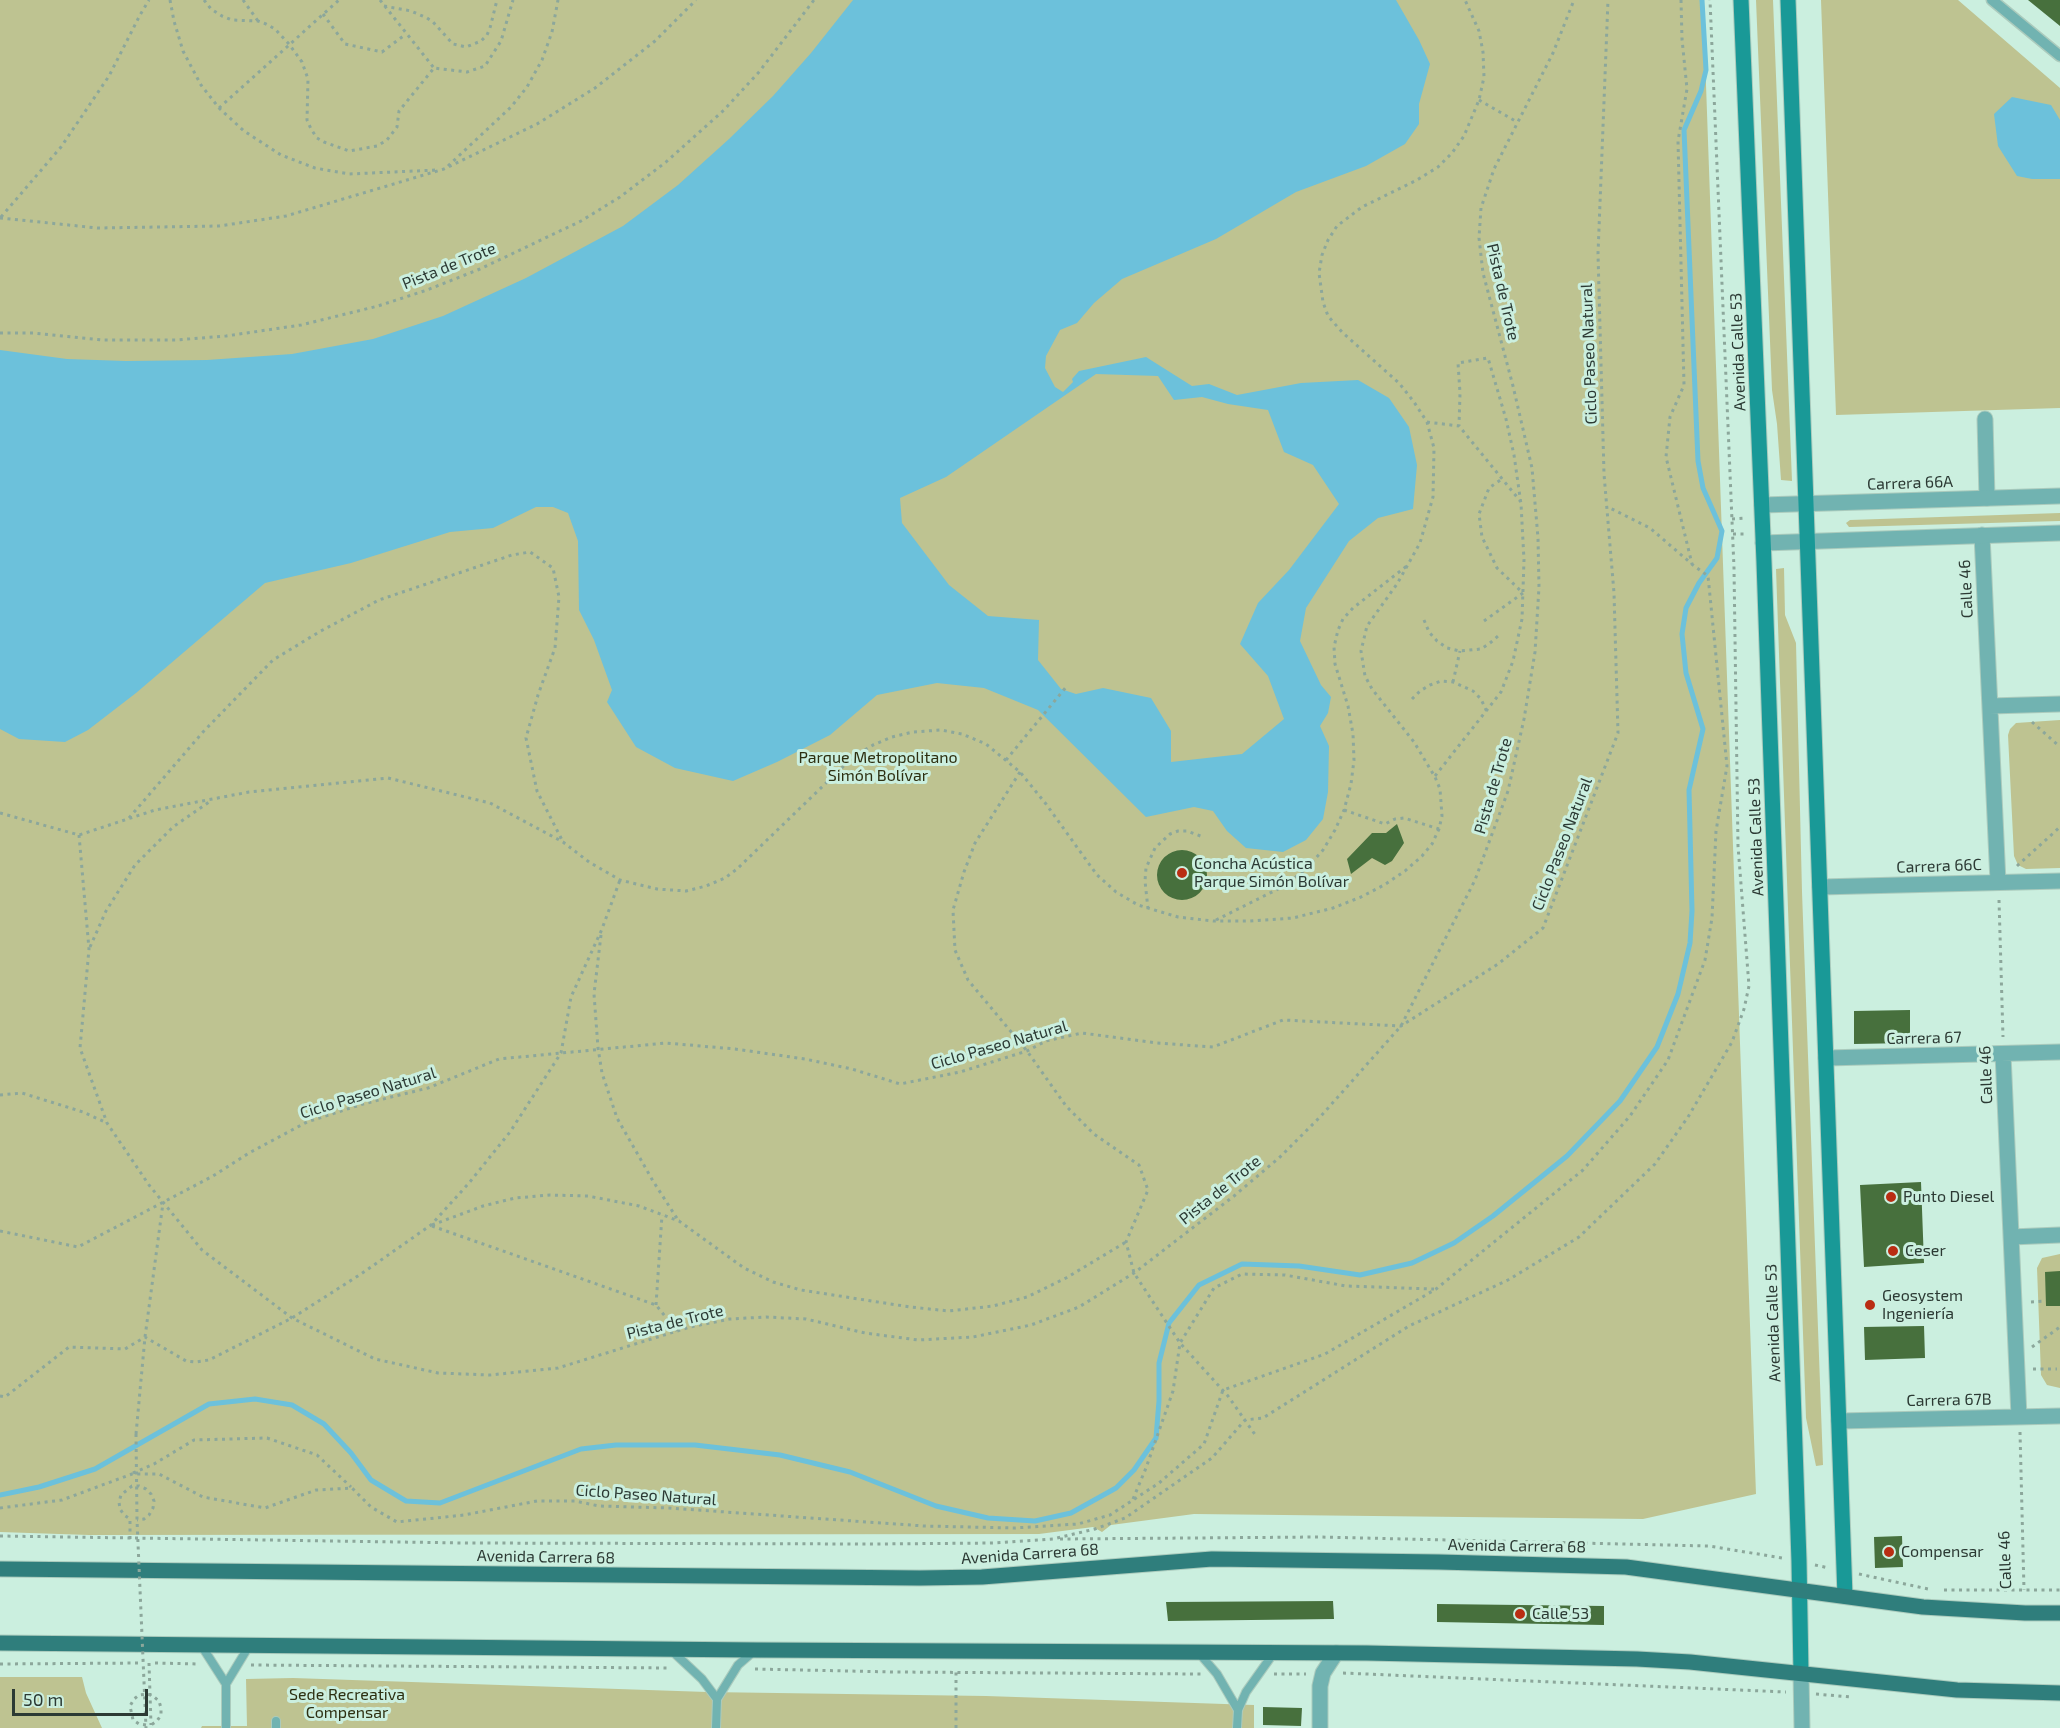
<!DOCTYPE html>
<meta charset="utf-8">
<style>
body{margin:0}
#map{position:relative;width:2060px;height:1728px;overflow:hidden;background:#cbefdf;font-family:"Exo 2",sans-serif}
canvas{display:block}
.scale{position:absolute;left:12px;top:1689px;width:136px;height:27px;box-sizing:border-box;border:3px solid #2c3a34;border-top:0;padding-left:8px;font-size:18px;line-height:21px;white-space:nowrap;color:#2c3a34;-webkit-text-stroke:4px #cbefdf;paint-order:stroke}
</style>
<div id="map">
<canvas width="2060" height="1728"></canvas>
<div class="scale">50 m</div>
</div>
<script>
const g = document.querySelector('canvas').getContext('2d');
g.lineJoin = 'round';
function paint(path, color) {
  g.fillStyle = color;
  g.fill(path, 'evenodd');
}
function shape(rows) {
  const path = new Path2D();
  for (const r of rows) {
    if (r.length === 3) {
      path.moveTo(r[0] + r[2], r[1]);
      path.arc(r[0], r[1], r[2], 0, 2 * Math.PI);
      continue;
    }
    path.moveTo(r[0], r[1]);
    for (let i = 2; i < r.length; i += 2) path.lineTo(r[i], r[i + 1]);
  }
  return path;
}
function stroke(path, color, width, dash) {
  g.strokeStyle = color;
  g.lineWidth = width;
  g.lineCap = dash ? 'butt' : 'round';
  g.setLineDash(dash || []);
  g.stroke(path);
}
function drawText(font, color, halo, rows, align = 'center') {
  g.font = font + ' "Exo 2",sans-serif';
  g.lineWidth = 6;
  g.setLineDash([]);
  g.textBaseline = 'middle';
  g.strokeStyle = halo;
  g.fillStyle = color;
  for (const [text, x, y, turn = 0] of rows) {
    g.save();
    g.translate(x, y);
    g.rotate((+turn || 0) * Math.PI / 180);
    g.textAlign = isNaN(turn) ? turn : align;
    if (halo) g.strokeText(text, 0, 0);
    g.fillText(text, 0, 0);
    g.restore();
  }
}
paint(shape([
 [0,0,1703,0,1756,1494,1643,1519,1194,1514,1111,1525,1102,1532,1093,1527,1039,1534,89,1535,0,1532],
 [1756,0,1773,0,1792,481,1781,480,1777,424,1772,390],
 [1821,0,1958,0,2060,88,2060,408,1836,415],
 [2060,513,2060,521,1849,527,1846,523,1850,520],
 [1784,568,1785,615,1796,643,1802,892,1823,1465,1816,1466,1806,1418,1776,569],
 [2060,720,2060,868,2026,869,2018,865,2014,856,2008,735,2010,729,2016,723],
 [2060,1254,2060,1388,2047,1385,2041,1375,2037,1268,2042,1258],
 [0,1677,82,1677,86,1693,102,1728,0,1728],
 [293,1678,707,1692,986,1696,1254,1705,1254,1728,201,1728,202,1726,247,1726,246,1679]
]), '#bec391');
paint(shape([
 [853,0,1396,0,1419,40,1430,64,1419,104,1419,124,1405,144,1366,166,1296,192,1216,239,1122,279,1094,303,1077,323,1060,330,1046,356,1045,368,1055,387,1063,392,1073,382,1072,379,1079,371,1146,357,1192,386,1209,384,1237,395,1301,383,1358,380,1389,398,1409,427,1417,465,1413,509,1378,518,1349,541,1306,608,1300,641,1321,685,1331,697,1328,713,1320,726,1329,746,1328,792,1323,819,1306,840,1283,852,1246,848,1227,831,1213,811,1194,807,1146,817,1038,710,984,688,937,683,877,695,830,735,777,762,733,781,675,768,636,747,607,702,612,690,594,640,579,610,578,541,568,513,553,507,536,507,493,528,450,532,351,563,265,583,136,693,88,730,65,742,19,739,0,729,0,350,67,359,126,361,207,360,292,354,373,339,443,316,526,278,623,226,678,185,729,139,773,96,811,53],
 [1096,374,1158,376,1174,400,1202,397,1228,404,1268,410,1284,452,1313,465,1339,504,1289,570,1258,603,1240,644,1268,676,1284,719,1242,754,1171,762,1171,731,1151,698,1103,688,1076,694,1061,689,1038,660,1039,620,988,616,949,585,902,523,900,498,946,477],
 [2012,97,2051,105,2060,120,2060,179,2032,179,2017,176,1998,146,1994,114]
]), '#6cc1db');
stroke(shape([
 [0,1495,39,1487,95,1469,209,1404,255,1399,292,1405,324,1424,351,1453,371,1480,406,1501,440,1503,581,1449,616,1445,695,1445,780,1455,850,1472,936,1506,988,1518,1035,1521,1071,1513,1116,1488,1134,1470,1156,1438,1159,1401,1159,1363,1169,1323,1199,1285,1242,1264,1299,1266,1360,1275,1412,1263,1454,1243,1493,1216,1567,1156,1620,1101,1657,1047,1678,994,1690,943,1692,911,1689,790,1703,729,1686,673,1682,634,1686,608,1699,583,1717,558,1722,531,1703,488,1698,461,1684,130,1701,91,1706,70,1702,0]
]), '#6cc1db', 5);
paint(shape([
 [2028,0,2060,0,2060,26],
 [1397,824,1404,843,1392,861,1385,865,1372,858,1351,874,1347,859,1372,833,1386,833],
 [1182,875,25],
 [1910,1010,1910,1043,1854,1044,1854,1011],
 [1921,1182,1924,1263,1864,1267,1860,1185],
 [2060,1271,2060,1306,2046,1306,2045,1272],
 [1924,1326,1925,1358,1865,1360,1864,1327],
 [1902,1536,1903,1567,1875,1568,1874,1537],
 [1333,1601,1334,1619,1168,1621,1166,1602],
 [1437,1604,1604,1606,1604,1625,1437,1622],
 [1263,1707,1302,1708,1301,1726,1263,1725]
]), '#47703d');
const service = shape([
 [201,1645,226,1684],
 [671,1650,702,1679,717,1699],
 [1199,1653,1217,1674,1238,1710],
 [226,1728,226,1684,249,1646],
 [276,1728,276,1721],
 [716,1728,717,1699,738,1665,753,1652],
 [1237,1728,1238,1710,1246,1692,1273,1654]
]);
const pedestrian = shape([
 [1992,0,2060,56]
]);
const minor = shape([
 [1985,419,1987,498],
 [1982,535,1998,882],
 [1990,706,2060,704],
 [1820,887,2060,881],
 [2003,1054,2019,1417],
 [1826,1058,2060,1052],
 [2011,1237,2060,1235],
 [1839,1421,2060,1416],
 [1801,1673,1802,1728],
 [1320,1728,1320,1686,1323,1673,1336,1653]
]);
const tertiary = shape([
 [1762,505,2060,496],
 [1763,543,2060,533]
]);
const secondary = shape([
 [1741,0,1764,562,1799,1561,1801,1673],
 [1788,0,1845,1596]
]);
const primary = shape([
 [0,1569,920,1578,982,1577,1212,1559,1439,1562,1626,1567,1923,1607,2025,1613,2060,1613],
 [0,1643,756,1650,1367,1653,1637,1659,1690,1662,1957,1690,2060,1693]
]);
stroke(service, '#abcbbd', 10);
stroke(pedestrian, '#abcbbd', 13);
stroke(minor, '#abcbbd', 17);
stroke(tertiary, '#abcbbd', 17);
stroke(secondary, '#abcbbd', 17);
stroke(primary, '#abcbbd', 17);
stroke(shape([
 [170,0,174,21,183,51,201,85,219,108,244,131,281,155,315,168,349,174,437,170],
 [204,0,211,9,222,16,232,20,258,21,266,24,275,29,289,44,302,62,308,79,307,120,311,129,317,138,324,142,349,151,377,146,387,140,397,127,399,111,434,68,467,72,485,66,501,41,513,0],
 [243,0,258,21],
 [380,0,434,68],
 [1681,0,1682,39,1687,89,1678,141,1684,385,1670,417,1666,457,1692,564],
 [384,6,411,11,427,18,433,22,453,44,466,47,481,41,487,35,490,28,497,0],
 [323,14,345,44,382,52,406,34],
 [1479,100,1517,122],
 [219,108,339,0],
 [448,166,511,107,527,87,542,60,552,32,558,0],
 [1,217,61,147,109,76,140,15,149,0],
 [0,218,98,228,219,226,286,216,444,169,537,124,595,88,655,41,696,0],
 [0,333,33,333,103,340,176,340,226,336,301,325,378,306,427,290,480,269,581,221,620,197,666,162,724,110,759,72,814,0],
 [1427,422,1459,426,1521,502],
 [1732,519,1746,518],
 [1733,534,1746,534],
 [1424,620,1429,632,1437,641,1447,648,1460,651,1481,649,1490,643,1498,636],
 [1484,621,1523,593,1497,568,1482,537,1479,514,1489,488,1502,479],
 [1453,682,1460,651],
 [1412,699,1420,691,1430,685,1441,681,1453,682,1473,691,1481,699,1487,712],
 [2032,722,2060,747],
 [1006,760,1067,686],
 [1020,772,975,843,964,872,953,910,955,950,968,980,1027,1051,1066,1106,1094,1134,1139,1165,1148,1190,1126,1242,1134,1273,1180,1343,1228,1396,1256,1436],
 [1435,776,1501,692,1513,661,1522,619,1524,560,1521,504,1514,455,1506,419,1488,358,1458,363,1460,393,1459,426],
 [1344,810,1385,824,1395,819,1404,818,1439,829],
 [0,813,79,835,155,810,249,792,388,778,490,803,563,842,589,862,620,880,657,889,686,891,706,886,725,878,737,869,853,757,873,745,892,737,913,732,941,730,962,734,986,744,1020,772,1046,804,1097,875,1116,892,1138,905,1178,917,1213,921,1250,921,1293,918,1333,908,1361,897,1384,885,1405,871,1422,856,1432,844,1439,829,1442,816,1440,789,1435,777,1414,742,1372,689,1365,676,1361,651,1367,626,1397,584,1420,543,1433,497,1434,448,1427,422,1414,402,1399,383,1342,332,1328,316,1323,302,1319,273,1322,255,1328,240,1337,226,1362,207,1417,180,1438,167,1452,153,1464,136,1479,100,1484,77,1483,52,1479,31,1465,0],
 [129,818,203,732,273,660,319,632,379,600,512,555,530,552,553,568,559,597,555,648,538,695,526,738,537,791,562,840],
 [79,835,89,949,80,1048,107,1123,149,1185,202,1250,292,1318,375,1359,438,1373,490,1375,558,1368,690,1327,730,1319,766,1317,806,1319,865,1333,918,1340,973,1337,1031,1325,1079,1307,1134,1273,1234,1196,1280,1157,1321,1116,1401,1026,1475,880,1508,791,1524,719,1535,652,1539,587,1538,538,1532,468,1513,386,1483,273,1479,238,1481,208,1494,169,1553,53,1574,0],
 [2017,866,2060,827],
 [1999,900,2003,1037],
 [1148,909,1145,881,1146,868,1155,848,1170,834,1178,831,1187,831,1203,837],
 [1216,920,1286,885,1307,868,1323,850,1335,830,1344,810,1351,784,1354,760,1353,734,1348,706,1335,664,1334,647,1338,630,1343,619,1353,608,1408,565],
 [601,935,594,994,598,1048,602,1073,617,1118,653,1181,678,1220],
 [90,947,106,911,135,865,173,827,212,800],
 [0,1095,22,1093,83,1112,107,1123],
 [432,1225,483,1206,515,1198,550,1195,588,1196,639,1206,679,1221,744,1268,773,1282,801,1290,910,1307,949,1311,993,1306,1027,1297,1066,1278,1126,1242],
 [432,1226,656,1305,677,1331],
 [0,1231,78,1247,213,1176,249,1153,307,1122,363,1104,428,1088,499,1059,666,1043,735,1049,805,1059,852,1069,900,1084,960,1072,1027,1051,1046,1041,1082,1033,1157,1043,1213,1047,1283,1020,1401,1026,1498,964,1543,928,1618,733,1614,593,1604,474,1598,254,1608,0],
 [2031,1302,2046,1301],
 [656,1305,662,1215],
 [2032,1347,2060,1327],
 [2033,1369,2057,1369],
 [0,1396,5,1397,69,1347,125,1349,145,1337,186,1361,196,1362,209,1360,292,1318,361,1274,431,1225,469,1183,510,1132,561,1053,571,997,602,929,620,880],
 [2020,1432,2024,1590],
 [136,1434,145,1337,163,1203],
 [133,1473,154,1464,194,1440,267,1438,317,1455,351,1487],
 [1133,1499,1146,1468,1173,1391,1180,1343,1214,1288,1242,1274,1285,1275,1346,1286,1434,1289],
 [0,1508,62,1500,132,1474,159,1474,203,1497,265,1508,316,1490,352,1488,371,1507,397,1522,464,1515,537,1501,575,1501,599,1506,669,1508,924,1526,1014,1528,1078,1524,1110,1515,1159,1483,1204,1444,1223,1390,1325,1354,1436,1289,1583,1170,1630,1116,1668,1060,1705,960,1712,918,1716,831,1727,766,1708,576,1693,565,1650,528,1608,507],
 [0,1536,465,1543,876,1544,993,1543,1053,1539,1095,1529,1125,1518,1212,1458,1245,1420,1263,1418,1409,1326,1508,1280,1579,1237,1655,1164,1688,1117,1732,1042,1744,1009,1749,986,1738,846,1734,568,1710,0],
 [130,1539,130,1519,124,1515,120,1509,119,1502,121,1495,132,1486,139,1486,146,1489,151,1494,154,1501,153,1508,149,1515,144,1519,137,1520],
 [1060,1539,1319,1537,1709,1546,1782,1558],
 [1815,1565,1829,1568],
 [1859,1574,1928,1589],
 [1944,1590,2060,1590],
 [149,1663,151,1725],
 [155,1663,199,1664],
 [0,1664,142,1663],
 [251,1665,670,1668],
 [755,1669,894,1672,1201,1674],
 [1343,1673,1786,1692],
 [1274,1674,1306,1674],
 [1816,1694,1851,1697],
 [956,1728,956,1671]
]), '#8ca79b', 3, [3, 4.5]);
stroke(service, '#71b3b1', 8);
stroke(pedestrian, '#71b3b1', 10);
stroke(minor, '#71b3b1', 15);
stroke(tertiary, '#71b3b1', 15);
stroke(secondary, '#199997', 15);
stroke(primary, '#2f7e7c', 15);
stroke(shape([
 [136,1434,137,1520,146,1728],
 [146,1725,139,1724,133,1720,130,1706,134,1699,139,1695,147,1694,153,1696,159,1701,161,1708,161,1715,157,1721,151,1725]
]), '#8ca79b', 3, [3, 4.5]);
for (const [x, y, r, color] of [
 [1182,873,6,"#b92d13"],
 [1891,1197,6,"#b92d13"],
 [1893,1251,6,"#b92d13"],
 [1870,1305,6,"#b92d13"],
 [1889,1552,6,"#b92d13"],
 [1520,1614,6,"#b92d13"]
]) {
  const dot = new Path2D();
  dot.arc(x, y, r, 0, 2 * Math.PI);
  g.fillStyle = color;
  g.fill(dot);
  stroke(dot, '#cbefdf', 2);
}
drawText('16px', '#2c3a34', '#cbefdf', [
 ["Pista de Trote",449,266,-22],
 ["Pista de Trote",1503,292,77],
 ["Avenida Calle 53",1738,352,-92],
 ["Ciclo Paseo Natural",1589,354,-92],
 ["Carrera 66A",1910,483,-2],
 ["Calle 46",1966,589,-93],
 ["Pista de Trote",1493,786,-74],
 ["Avenida Calle 53",1756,837,-92],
 ["Ciclo Paseo Natural",1562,844,-69],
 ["Carrera 66C",1939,866,-2],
 ["Carrera 67",1924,1038,-1],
 ["Ciclo Paseo Natural",999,1045,-16],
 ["Calle 46",1986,1075,-92],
 ["Ciclo Paseo Natural",368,1093,-17],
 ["Pista de Trote",1220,1190,-39],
 ["Pista de Trote",675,1322,-14],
 ["Avenida Calle 53",1773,1323,-92],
 ["Carrera 67B",1949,1400,-1],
 ["Ciclo Paseo Natural",646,1495,4],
 ["Avenida Carrera 68",1517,1546,1],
 ["Avenida Carrera 68",1030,1554,-4],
 ["Avenida Carrera 68",546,1557,1],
 ["Calle 46",2005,1560,-92]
]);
drawText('16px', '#2d2f11', '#cbefdf', [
 ["Parque Metropolitano",878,758],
 ["Simón Bolívar",878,776],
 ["Sede Recreativa",347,1695],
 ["Compensar",347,1713]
]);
drawText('16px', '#2c3a34', '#cbefdf', [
 ["Concha Acústica",1194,864],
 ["Parque Simón Bolívar",1194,882],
 ["Punto Diesel",1903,1197],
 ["Ceser",1905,1251],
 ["Geosystem",1882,1296],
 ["Ingeniería",1882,1314],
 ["Compensar",1901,1552],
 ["Calle 53",1532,1614]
], 'left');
</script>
